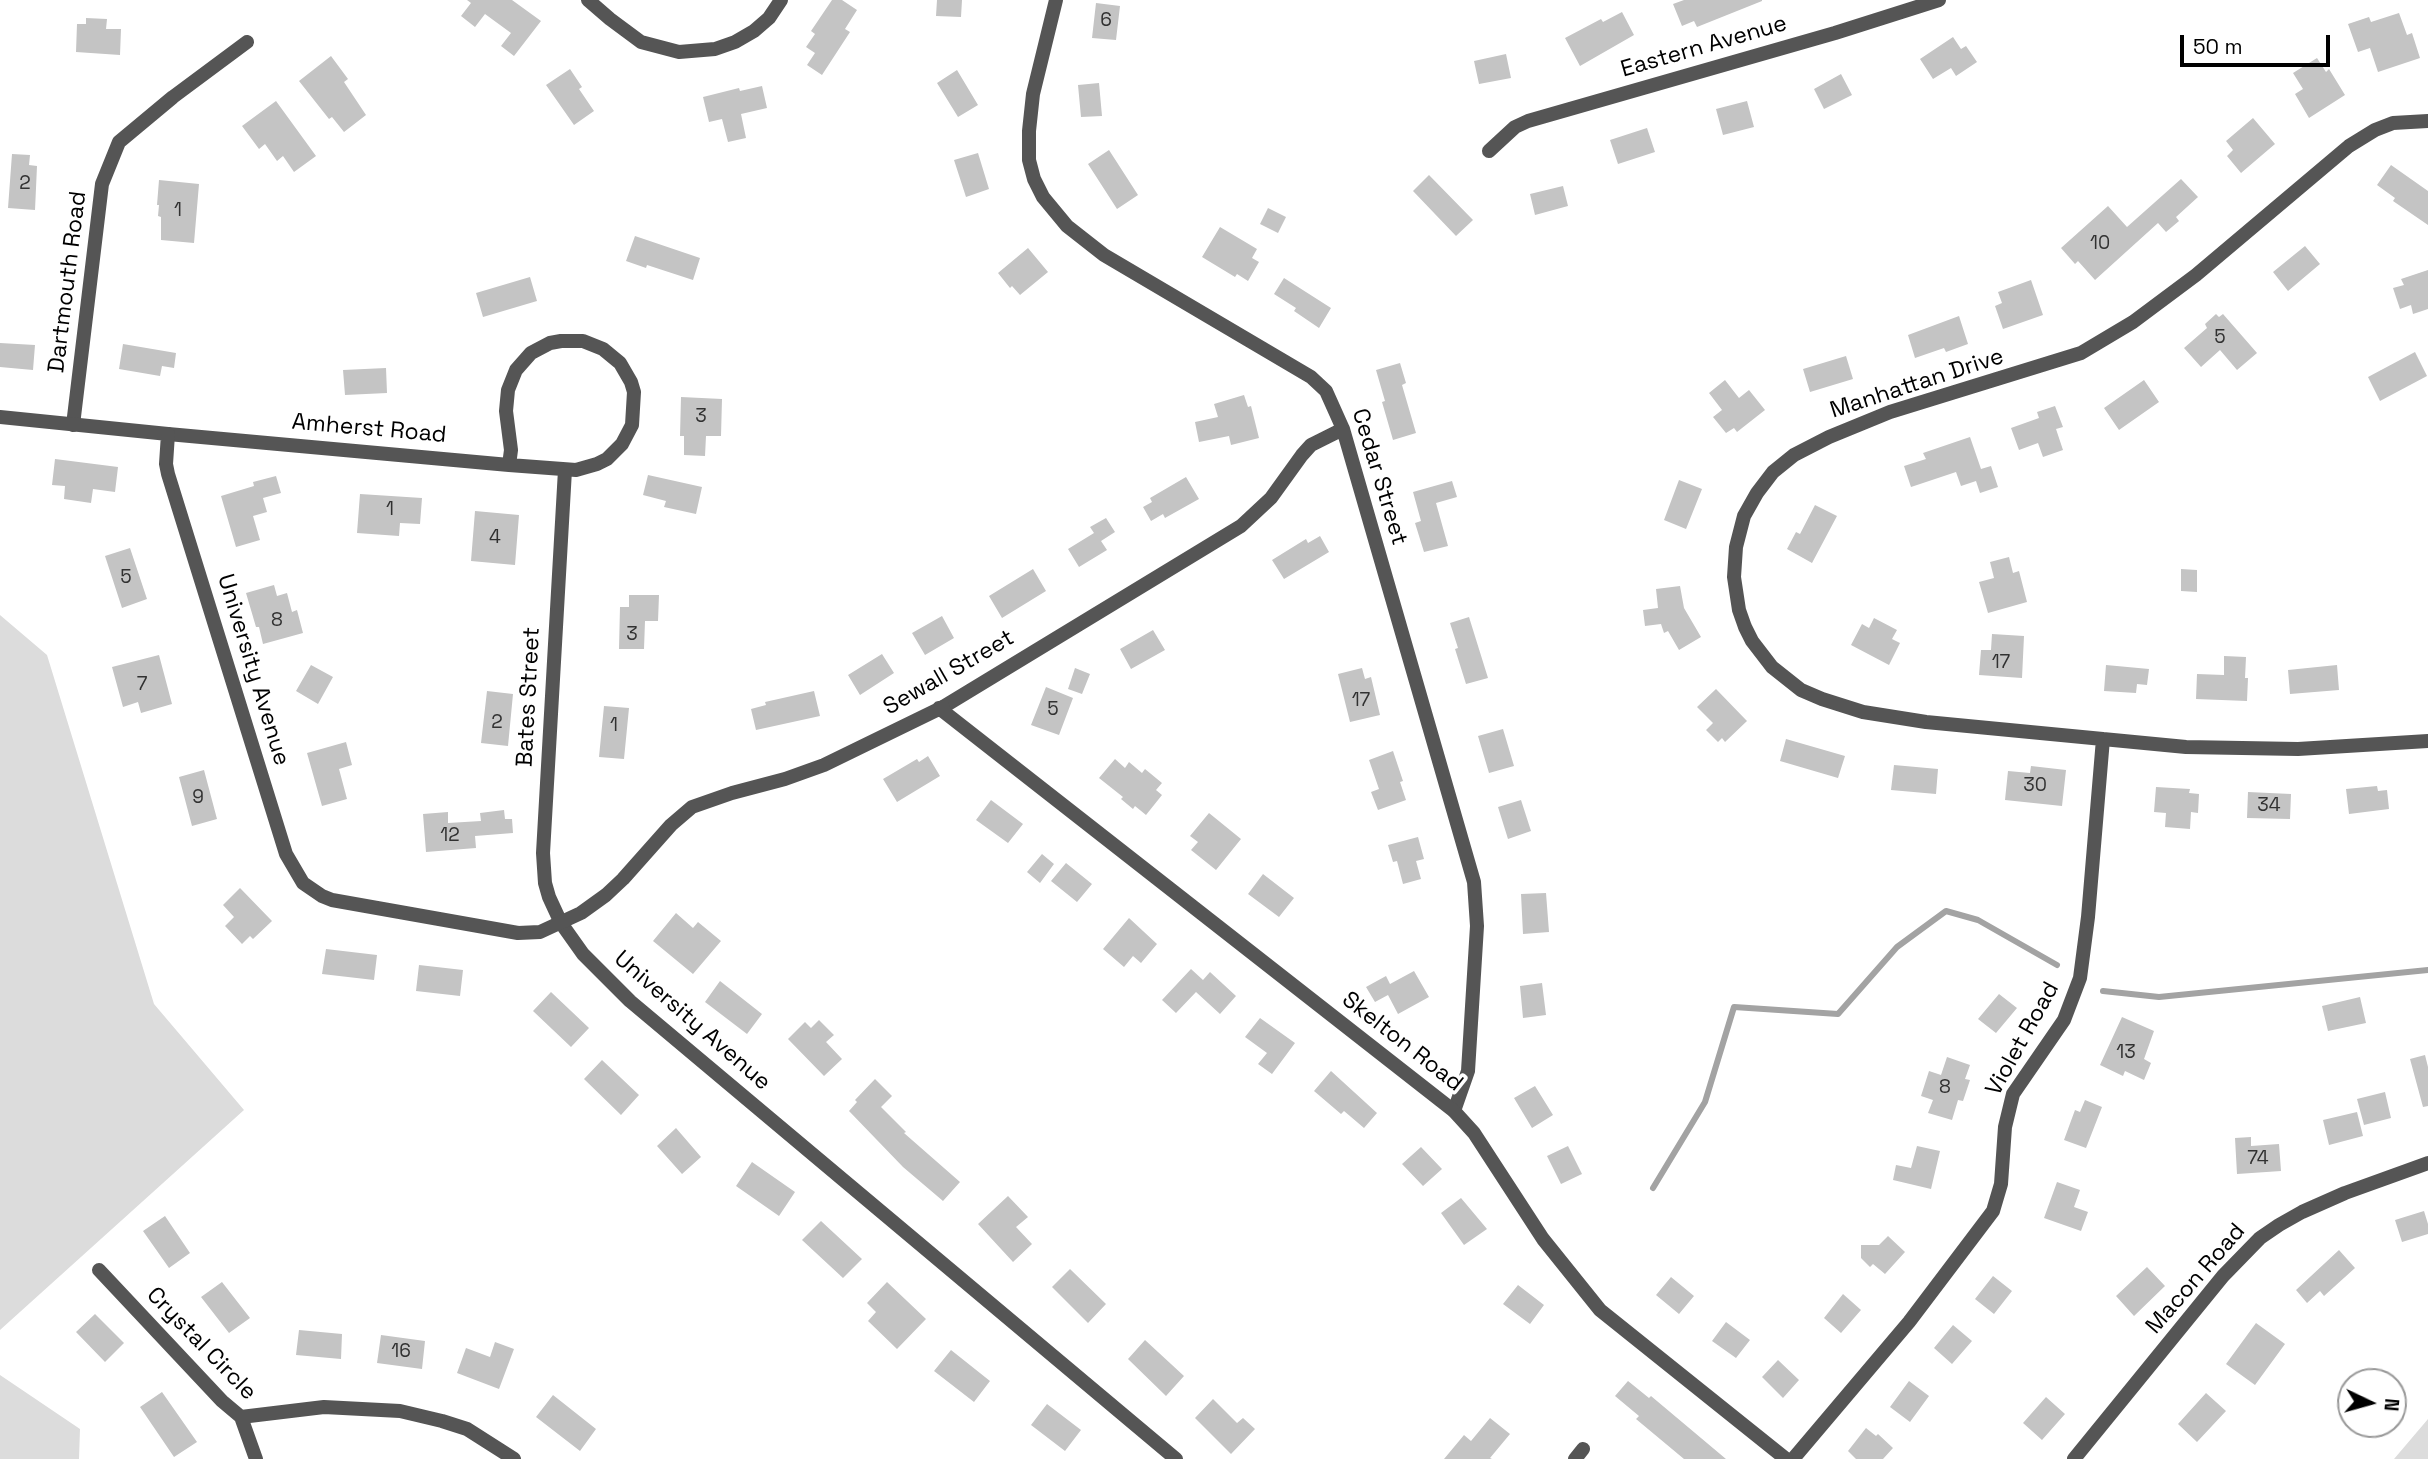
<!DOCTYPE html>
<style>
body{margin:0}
#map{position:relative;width:2428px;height:1459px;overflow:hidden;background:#fff;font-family:"Space Grotesk",sans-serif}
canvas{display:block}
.north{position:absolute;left:2337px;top:1368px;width:70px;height:70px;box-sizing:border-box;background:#fff;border:2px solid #999;border-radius:50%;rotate:95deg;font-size:19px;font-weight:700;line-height:28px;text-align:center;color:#000}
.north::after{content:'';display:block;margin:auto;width:24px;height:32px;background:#000;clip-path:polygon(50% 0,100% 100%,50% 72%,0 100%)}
.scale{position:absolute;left:2180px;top:35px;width:150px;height:32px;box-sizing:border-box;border:4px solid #000;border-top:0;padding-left:9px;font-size:21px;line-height:24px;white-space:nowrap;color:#000;-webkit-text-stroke:5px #fff;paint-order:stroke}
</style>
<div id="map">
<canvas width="2428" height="1459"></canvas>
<div class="north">N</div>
<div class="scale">50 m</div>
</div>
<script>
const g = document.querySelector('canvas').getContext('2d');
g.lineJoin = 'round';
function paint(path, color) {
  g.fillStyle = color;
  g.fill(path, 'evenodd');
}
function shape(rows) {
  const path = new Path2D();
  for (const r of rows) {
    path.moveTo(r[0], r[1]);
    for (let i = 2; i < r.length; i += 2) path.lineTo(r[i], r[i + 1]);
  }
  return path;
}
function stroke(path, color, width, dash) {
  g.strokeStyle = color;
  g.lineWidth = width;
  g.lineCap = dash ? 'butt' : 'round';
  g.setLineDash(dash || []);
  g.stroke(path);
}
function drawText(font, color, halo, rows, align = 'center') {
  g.font = font + ' "Space Grotesk",sans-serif';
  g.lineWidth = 7;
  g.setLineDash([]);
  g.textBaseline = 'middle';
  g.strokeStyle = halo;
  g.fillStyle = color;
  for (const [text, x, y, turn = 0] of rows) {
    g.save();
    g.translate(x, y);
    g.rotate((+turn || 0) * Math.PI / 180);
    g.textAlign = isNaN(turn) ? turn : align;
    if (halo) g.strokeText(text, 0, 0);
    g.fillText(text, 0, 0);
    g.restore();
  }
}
paint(shape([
 [0,615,47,655,154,1004,244,1110,0,1330],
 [0,1375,80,1429,79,1459,0,1459],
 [2428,1419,2428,1459,2394,1459]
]), '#dcdcdc');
stroke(shape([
 [2103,991,2159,997,2428,970],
 [1653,1188,1705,1102,1734,1007,1838,1014,1897,947,1946,911,1978,920,2057,965]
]), '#a3a3a3', 6);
paint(shape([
 [467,0,512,0,541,21,514,56,501,46,511,33,485,14,475,27,461,16,471,3],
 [832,0,842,0,857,10,845,29,850,32,822,75,807,65,815,53,806,47,815,34,811,31],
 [937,0,962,0,961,17,936,16],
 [1684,0,1762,0,1762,1,1697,27,1694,21,1682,26,1673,4],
 [1096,3,1120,6,1116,40,1092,38],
 [1622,12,1634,35,1580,66,1565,38,1601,19,1603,22],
 [2399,13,2407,35,2412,33,2420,58,2378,72,2370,48,2358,52,2348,24,2369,17,2371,22],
 [86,18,107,19,106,29,121,29,120,55,76,52,77,24,86,24],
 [1953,37,1961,49,1966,46,1977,62,1956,76,1951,68,1933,79,1920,59],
 [1506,54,1511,78,1479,84,1474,61],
 [331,56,348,79,344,82,366,115,344,132,332,117,329,119,299,81],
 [2317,58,2326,72,2329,69,2345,95,2309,118,2295,94,2303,89,2293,73],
 [570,69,582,87,579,89,594,111,574,125,546,85],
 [957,70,978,105,958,117,937,83],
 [1841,74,1852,95,1824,109,1814,89],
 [1099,83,1102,116,1081,117,1078,85],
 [762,86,767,108,741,114,746,138,728,142,722,119,709,122,703,97,739,88,740,91],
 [276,101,316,156,294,172,283,156,277,161,265,144,259,149,242,126],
 [1747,101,1754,127,1723,135,1716,109],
 [2253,118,2275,144,2241,173,2227,156,2233,150,2226,141],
 [1647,128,1655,152,1618,164,1610,140],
 [1109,150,1138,195,1117,209,1088,164],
 [978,153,989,189,966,197,954,160],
 [12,154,30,155,29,165,37,166,35,210,8,208],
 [2391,165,2428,191,2428,225,2393,201,2395,198,2377,185],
 [1429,175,1473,220,1456,236,1413,191],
 [2181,179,2198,197,2176,217,2179,221,2166,232,2158,223,2095,280,2078,261,2075,264,2061,248,2108,206,2127,227],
 [159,180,199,184,194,243,161,240,161,217,158,216,159,205,157,205],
 [1563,186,1568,206,1535,215,1530,194],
 [1268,208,1286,217,1278,233,1260,224],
 [1220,227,1257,249,1252,258,1259,262,1248,281,1237,274,1235,277,1202,257],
 [635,236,700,258,693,280,647,265,646,268,626,261],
 [2305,246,2320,264,2288,291,2273,272],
 [1028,248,1048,272,1020,295,1012,286,1010,288,998,273],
 [2428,270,2428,309,2413,314,2411,305,2400,309,2393,288,2404,285,2401,279],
 [530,277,537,301,483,317,476,293],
 [1284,278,1331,308,1319,328,1294,311,1296,308,1274,294],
 [2031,280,2043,315,2003,329,1995,306,2002,303,1998,292],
 [2216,314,2219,317,2223,314,2257,353,2237,370,2220,350,2201,367,2184,348,2207,328,2205,324],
 [1959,316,1968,344,1946,352,1944,348,1915,358,1908,335],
 [0,343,35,345,33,370,0,367],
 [123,344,176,353,174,368,162,366,160,376,119,369],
 [2415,352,2427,376,2380,401,2368,377],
 [1846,356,1853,379,1810,392,1803,369],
 [1400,363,1406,383,1402,385,1416,433,1393,440,1382,402,1385,401,1376,370],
 [386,368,387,393,345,395,343,370],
 [1725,380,1739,398,1749,390,1765,410,1737,432,1734,428,1726,433,1713,417,1722,410,1709,393],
 [2144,380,2159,402,2119,430,2104,408],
 [1244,395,1248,407,1251,406,1259,438,1231,445,1229,436,1199,442,1195,422,1218,417,1214,404],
 [681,397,722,399,721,436,706,436,705,456,684,455,684,436,680,436],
 [2055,406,2063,427,2056,429,2063,450,2043,457,2038,443,2019,450,2011,428,2039,418,2037,412],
 [1970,437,1981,469,1991,466,1998,487,1980,493,1976,481,1961,486,1956,472,1911,487,1904,466,1926,459,1923,453],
 [55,459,118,467,115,492,93,489,91,503,64,499,65,486,52,485],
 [648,475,702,487,696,514,664,507,666,501,643,495],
 [276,476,281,493,263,498,267,512,253,516,260,540,236,547,221,496,254,486,253,482],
 [1186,477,1199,499,1165,518,1163,514,1151,521,1143,507,1152,502,1150,498],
 [1679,480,1702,489,1686,529,1664,520],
 [1452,481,1457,497,1436,503,1448,546,1424,552,1415,523,1421,521,1413,492],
 [360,494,422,498,420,524,400,523,399,536,357,533],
 [1815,505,1837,516,1812,563,1787,549,1796,532,1800,534],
 [475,511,519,515,515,565,471,561],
 [1106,518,1115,532,1101,541,1107,550,1079,567,1068,549,1094,533,1090,527],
 [1320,536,1329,552,1284,579,1272,560,1306,539,1308,543],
 [130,548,147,599,122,608,105,556],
 [2009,557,2013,573,2019,571,2027,602,1988,613,1979,582,1994,578,1990,562],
 [1033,569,1046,591,1002,618,989,596],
 [2181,569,2197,570,2197,592,2181,591],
 [274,585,277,596,287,593,292,612,297,610,303,633,263,644,259,627,256,627,246,593],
 [1680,586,1684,608,1701,637,1679,650,1668,631,1664,633,1661,624,1645,626,1643,610,1658,608,1656,589],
 [629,595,659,595,658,621,645,621,644,649,619,649,620,607,629,607],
 [942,616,954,638,925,655,912,633],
 [1469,617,1488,678,1466,684,1455,649,1458,648,1450,623],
 [1874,618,1897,630,1892,639,1900,643,1889,665,1851,645,1862,624,1869,628],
 [1153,630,1165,650,1131,669,1120,649],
 [1992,634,2024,636,2022,678,1979,675,1981,650,1991,650],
 [882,654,894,673,860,695,848,675],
 [159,655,172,704,141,713,138,702,123,707,112,667],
 [2224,656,2246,657,2245,678,2248,678,2247,701,2196,699,2197,674,2224,675],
 [311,665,333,677,318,704,296,691],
 [2106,665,2149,669,2147,685,2137,684,2136,693,2104,691],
 [2337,665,2339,690,2290,694,2288,670],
 [1075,668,1090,674,1082,694,1068,689],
 [1362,668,1365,679,1371,677,1380,715,1350,722,1338,674],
 [1046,687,1073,698,1059,735,1031,725],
 [1716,689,1747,721,1725,742,1722,738,1718,742,1706,730,1713,723,1697,707],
 [487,691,513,694,508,746,481,743],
 [814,691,820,716,756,730,751,709,766,705,765,702],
 [604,706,629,708,624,759,599,757],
 [1503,729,1514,766,1489,773,1478,736],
 [1786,739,1845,756,1838,778,1780,761],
 [346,742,352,765,339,769,347,799,322,806,307,753],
 [1393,751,1403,781,1400,782,1406,800,1378,810,1371,792,1379,789,1369,760],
 [928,756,940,776,897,802,883,779,917,759,919,762],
 [1115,759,1125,768,1129,762,1142,773,1145,769,1162,783,1156,790,1162,795,1146,815,1135,806,1133,809,1121,799,1123,797,1099,778],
 [1894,765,1938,769,1936,794,1891,790],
 [2031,766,2066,770,2062,806,2005,800,2008,771,2030,773],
 [204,770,217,819,192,826,179,777],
 [2377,786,2378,791,2387,790,2389,809,2349,814,2346,789],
 [2156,787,2190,789,2189,793,2199,794,2198,813,2191,812,2190,829,2165,827,2166,813,2154,812],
 [2248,792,2291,794,2290,819,2247,818],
 [991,800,1023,824,1008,843,976,820],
 [1521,800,1531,831,1508,839,1498,807],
 [504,810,505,819,512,819,513,833,475,836,476,848,426,852,423,814,448,812,448,823,481,821,480,813],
 [1209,813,1241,839,1216,870,1191,850,1198,842,1190,836],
 [1418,837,1424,859,1416,861,1421,879,1403,884,1397,861,1393,862,1388,845],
 [1042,854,1054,864,1040,883,1027,872],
 [1066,863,1092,884,1077,902,1051,881],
 [1263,874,1294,898,1279,917,1248,894],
 [240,888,272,921,253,939,250,936,242,944,225,926,234,917,223,905],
 [1546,893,1549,932,1523,934,1521,894],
 [676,913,693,928,698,922,721,941,693,974,653,941],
 [1129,918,1157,944,1141,963,1133,956,1124,967,1103,949],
 [326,949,377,955,374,980,322,974],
 [419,965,463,970,460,996,416,991],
 [1191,969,1203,980,1210,972,1236,996,1220,1014,1196,992,1176,1013,1162,1000],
 [1414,971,1429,997,1398,1014,1388,995,1375,1002,1366,987,1386,976,1390,984],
 [720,981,762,1014,747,1034,705,1002],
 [1542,983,1546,1015,1523,1018,1520,986],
 [551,992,589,1028,571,1047,533,1011],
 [1999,994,2017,1008,1996,1033,1978,1019],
 [2360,997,2366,1023,2328,1031,2322,1006],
 [2122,1017,2154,1031,2144,1059,2151,1063,2144,1080,2125,1071,2123,1076,2100,1065],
 [1260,1018,1295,1043,1272,1074,1258,1064,1267,1053,1245,1037],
 [819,1020,834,1035,826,1042,842,1059,824,1076,788,1039,805,1022,811,1028],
 [2425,1055,2428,1067,2428,1106,2423,1107,2410,1059],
 [1947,1057,1970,1065,1965,1079,1970,1080,1963,1101,1958,1100,1952,1120,1928,1113,1933,1100,1921,1096,1929,1071,1941,1075],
 [602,1060,639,1095,621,1115,584,1079],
 [1331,1071,1377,1113,1364,1128,1344,1111,1341,1114,1314,1091],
 [875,1079,892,1096,881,1107,906,1132,904,1133,960,1182,943,1201,903,1167,849,1111,857,1102,855,1100],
 [1535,1086,1553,1115,1532,1128,1514,1098],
 [2385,1092,2391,1118,2364,1125,2357,1099],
 [2085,1100,2102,1107,2086,1148,2064,1140,2075,1110,2080,1112],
 [2357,1112,2363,1136,2329,1145,2323,1120],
 [676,1128,701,1157,682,1174,657,1146],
 [2251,1137,2251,1146,2279,1144,2281,1171,2237,1174,2235,1138],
 [1568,1146,1582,1174,1561,1184,1547,1156],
 [1917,1146,1940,1151,1931,1189,1893,1180,1896,1165,1911,1168],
 [1421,1147,1442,1169,1423,1186,1402,1164],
 [752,1162,795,1192,779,1216,736,1186],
 [2057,1182,2080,1190,2074,1207,2088,1212,2081,1231,2044,1218],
 [1008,1196,1028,1217,1016,1227,1032,1244,1013,1262,978,1224],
 [1461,1198,1487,1229,1464,1245,1441,1213],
 [2424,1211,2428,1224,2428,1234,2402,1242,2395,1220],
 [165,1216,190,1253,169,1268,143,1231],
 [821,1221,862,1259,843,1278,802,1240],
 [1888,1236,1905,1252,1885,1274,1873,1264,1870,1267,1861,1258,1861,1245,1879,1245],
 [2339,1250,2355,1268,2324,1296,2320,1291,2307,1303,2296,1290],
 [2147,1267,2165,1286,2134,1316,2116,1296],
 [1070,1269,1106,1304,1088,1323,1052,1287],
 [1993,1276,2012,1291,1994,1314,1975,1299],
 [1671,1277,1694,1296,1679,1314,1656,1295],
 [222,1282,250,1318,229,1333,201,1297],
 [887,1282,926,1319,897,1349,868,1321,876,1312,867,1303],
 [1518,1285,1544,1305,1530,1324,1503,1304],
 [1843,1294,1861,1310,1841,1333,1824,1318],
 [95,1314,124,1343,105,1362,76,1332],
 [1726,1322,1750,1340,1736,1358,1712,1341],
 [2256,1323,2285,1344,2255,1385,2226,1364],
 [1953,1325,1972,1341,1952,1364,1934,1348],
 [299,1330,342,1334,341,1359,296,1355],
 [381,1335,425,1341,422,1369,377,1363],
 [1145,1340,1184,1376,1166,1396,1128,1359],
 [495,1342,514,1349,499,1389,457,1373,466,1348,490,1357],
 [951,1350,990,1381,974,1402,934,1371],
 [1778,1360,1799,1380,1783,1398,1762,1377],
 [1628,1381,1649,1398,1651,1396,1726,1459,1684,1459,1636,1419,1639,1416,1615,1396],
 [1909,1381,1929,1396,1910,1422,1890,1407],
 [162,1392,197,1442,174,1457,140,1407],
 [2206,1393,2226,1411,2197,1442,2178,1424],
 [553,1395,596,1429,580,1451,536,1417],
 [2046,1397,2065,1414,2042,1440,2023,1423],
 [1213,1399,1237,1423,1243,1418,1255,1429,1231,1454,1195,1418],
 [1047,1404,1081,1430,1065,1451,1031,1425],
 [1490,1418,1510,1434,1490,1458,1492,1459,1444,1459,1464,1435,1471,1441],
 [1866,1428,1876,1436,1878,1434,1893,1448,1883,1459,1856,1459,1848,1451]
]), '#c4c4c4');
stroke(shape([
 [588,0,610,19,641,42,679,52,715,49,735,42,754,31,769,18,781,0],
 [1056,0,1033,94,1029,131,1029,160,1034,179,1043,197,1067,226,1104,255,1311,377,1326,391,1343,429,1474,882,1477,926,1468,1071,1454,1111],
 [2428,121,2393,123,2375,130,2349,146,2196,275,2133,322,2081,353,1890,412,1829,437,1794,455,1773,472,1757,493,1744,516,1736,547,1734,577,1739,610,1745,627,1752,641,1772,667,1801,690,1822,699,1863,712,1926,722,2186,747,2298,749,2428,741],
 [1489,151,1515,127,1528,121,1835,33,1939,0],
 [73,425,102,184,119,142,173,97,247,42],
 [168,434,509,465,576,470,597,464,607,459,622,444,632,425,634,392,631,382,620,363,603,349,583,341,561,341,550,343,531,353,516,370,508,390,506,411,511,450,509,465],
 [565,470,543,853,545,883,549,897,561,923,583,954,630,1001,1176,1459],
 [943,707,1241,526,1271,498,1302,455,1311,445,1343,429],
 [99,1270,222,1401,241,1417,256,1459],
 [241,1417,324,1407,400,1411,442,1421,467,1429,514,1459],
 [1575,1459,1583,1449],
 [1793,1459,1909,1322,1993,1211,2001,1184,2005,1127,2013,1094,2064,1020,2080,978,2088,917,2103,739],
 [2074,1459,2223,1276,2260,1238,2279,1225,2302,1212,2345,1193,2428,1163]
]), '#555', 14);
stroke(shape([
 [0,417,168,434,166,464,168,474,286,854,303,883,322,896,332,900,518,933,540,932,581,913,606,895,623,879,671,825,692,807,732,793,785,779,824,765,943,707],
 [939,708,1454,1111,1474,1133,1543,1239,1600,1310,1786,1459]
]), '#555', 14);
drawText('19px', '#313131', null, [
 ["6",1106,21],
 ["2",25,184],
 ["1",178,211],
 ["10",2100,244],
 ["5",2220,338],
 ["3",701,417],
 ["1",390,510],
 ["4",495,538],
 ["5",126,578],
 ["8",277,621],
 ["3",632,635],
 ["17",2001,663],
 ["7",142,685],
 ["17",1361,701],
 ["5",1053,710],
 ["2",497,723],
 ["1",614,726],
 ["30",2035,786],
 ["9",198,798],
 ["34",2269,806],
 ["12",450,836],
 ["13",2126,1053],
 ["8",1945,1088],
 ["74",2258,1159],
 ["16",401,1352]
]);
drawText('23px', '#000', '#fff', [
 ["Eastern Avenue",1704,47,-16],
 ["Dartmouth Road",68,282,-83],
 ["Manhattan Drive",1917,384,-18],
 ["Amherst Road",369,429,5],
 ["Cedar Street",1379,477,73],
 ["University Avenue",253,670,73],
 ["Sewall Street",949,673,-30],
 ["Bates Street",529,697,-87],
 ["University Avenue",692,1021,41],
 ["Violet Road",2023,1039,-61],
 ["Skelton Road",1402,1042,38],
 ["Macon Road",2196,1279,-49],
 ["Crystal Circle",201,1344,46]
]);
</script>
